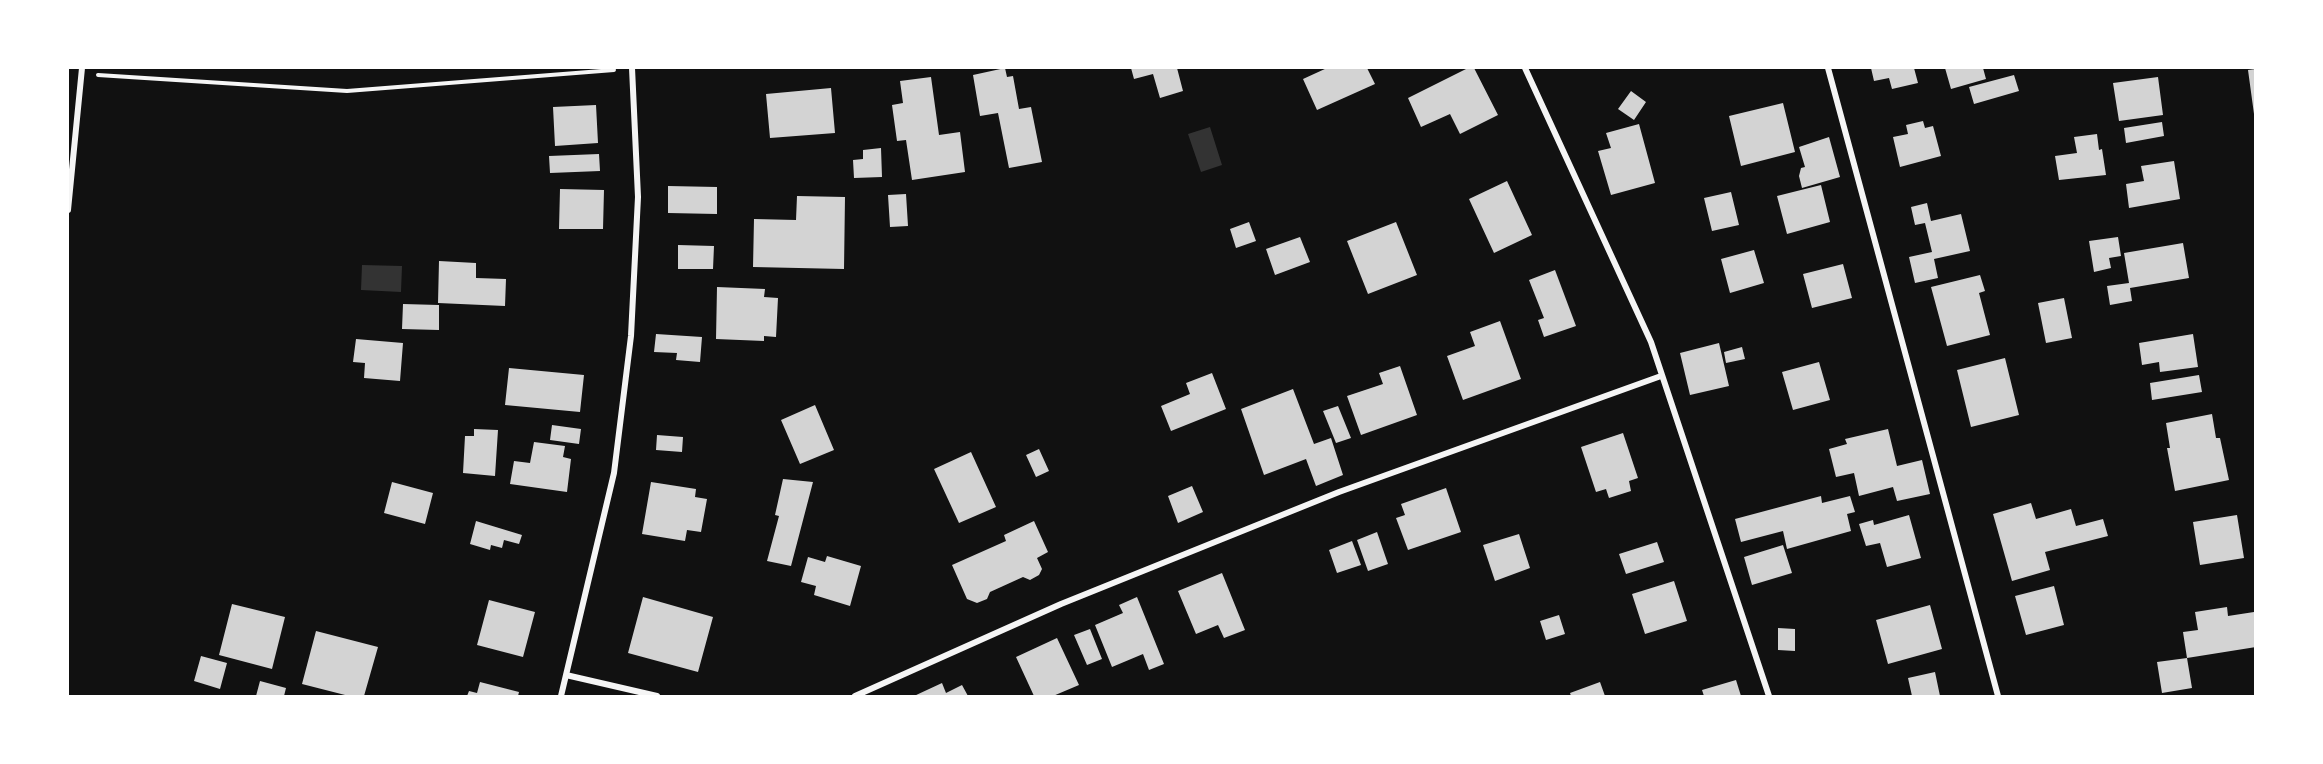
<!DOCTYPE html>
<style>
body{margin:0}
#map{position:relative;width:2323px;height:764px;overflow:hidden;background:#111;font-family:"Titillium Web",sans-serif}
canvas{display:block}
.frame{position:absolute;inset:0;border:69px solid #fff;pointer-events:none}
</style>
<div id="map">
<canvas width="2323" height="764"></canvas>
<div class="frame"></div>
</div>
<script>
const g = document.querySelector('canvas').getContext('2d');
g.lineJoin = 'round';
function paint(path, color) {
  g.fillStyle = color;
  g.fill(path, 'evenodd');
}
function shape(rows) {
  const path = new Path2D();
  for (const r of rows) {
    path.moveTo(r[0], r[1]);
    for (let i = 2; i < r.length; i += 2) path.lineTo(r[i], r[i + 1]);
  }
  return path;
}
function stroke(path, color, width, dash) {
  g.strokeStyle = color;
  g.lineWidth = width;
  g.lineCap = dash ? 'butt' : 'round';
  g.setLineDash(dash || []);
  g.stroke(path);
}
paint(shape([
 [1210,127,1222,165,1201,172,1188,134],
 [362,265,402,266,401,292,361,290]
]), '#333');
paint(shape([
 [1005,68,1007,77,1013,76,1019,109,1031,107,1042,162,1009,168,998,113,980,116,973,75],
 [1131,68,1177,68,1183,91,1160,98,1153,74,1134,79],
 [1327,68,1367,68,1375,84,1317,110,1303,79],
 [1468,68,1474,68,1498,115,1460,134,1450,114,1421,127,1408,98],
 [1871,68,1914,68,1918,83,1892,89,1889,78,1874,81],
 [1945,68,1983,68,1986,79,1951,89],
 [2256,69,2256,114,2254,114,2248,70],
 [2014,75,2019,91,1974,104,1969,87],
 [931,77,939,135,960,132,965,172,912,180,906,140,897,141,892,105,903,103,900,81],
 [2158,77,2163,115,2119,121,2113,83],
 [831,88,835,133,770,138,766,94],
 [1631,91,1646,102,1634,120,1618,109],
 [1783,103,1795,152,1741,166,1729,116],
 [596,105,598,143,555,146,553,107],
 [1923,121,1925,128,1933,126,1941,156,1900,167,1893,137,1908,134,1906,125],
 [2162,122,2164,136,2126,143,2124,128],
 [1639,124,1655,183,1611,195,1598,151,1611,148,1606,133],
 [2097,134,2099,150,2102,149,2106,175,2059,180,2055,156,2077,153,2074,137],
 [1829,137,1840,177,1802,188,1799,176,1801,168,1805,167,1799,147],
 [881,148,882,177,854,178,853,160,863,159,863,150],
 [599,154,600,171,550,173,549,156],
 [2174,161,2180,199,2129,208,2126,184,2144,181,2141,166],
 [1507,181,1532,235,1494,253,1469,199],
 [1821,185,1830,222,1787,234,1777,196],
 [668,186,717,187,717,214,668,213],
 [560,189,604,190,603,229,559,229],
 [1731,192,1739,225,1712,231,1704,198],
 [906,194,908,226,890,227,888,195],
 [797,196,845,197,844,269,753,267,754,219,796,220],
 [1927,203,1931,221,1961,214,1970,251,1934,259,1938,278,1915,283,1909,257,1932,252,1925,223,1915,225,1911,207],
 [1249,222,1256,241,1236,248,1230,229],
 [1396,222,1417,275,1368,294,1347,241],
 [1300,237,1310,262,1275,275,1266,249],
 [2118,237,2121,256,2109,258,2111,268,2094,272,2089,241],
 [2183,243,2189,278,2130,288,2132,301,2110,305,2107,286,2129,283,2124,253],
 [678,245,714,246,713,269,678,269],
 [1754,250,1764,283,1730,293,1721,259],
 [439,261,476,263,476,278,506,279,505,306,438,303],
 [1843,264,1852,298,1812,308,1803,274],
 [1555,270,1576,326,1544,337,1538,320,1544,318,1529,280],
 [1980,275,1985,291,1979,293,1990,335,1947,346,1931,287],
 [717,287,765,289,764,297,778,298,776,337,764,336,764,341,716,339],
 [2064,298,2072,338,2046,343,2038,303],
 [403,304,439,305,439,330,402,329],
 [1500,321,1521,379,1463,400,1447,356,1475,346,1470,332],
 [656,334,702,337,700,362,676,360,677,353,654,352],
 [2193,334,2198,367,2160,372,2159,362,2142,365,2139,343],
 [356,339,403,343,400,381,364,378,365,363,353,362],
 [1719,343,1729,386,1690,395,1680,353],
 [1742,347,1745,359,1726,363,1724,352],
 [2005,358,2019,415,1971,427,1957,370],
 [1819,362,1830,400,1793,410,1782,372],
 [1400,366,1417,415,1361,435,1347,396,1383,384,1379,373],
 [509,368,584,375,580,412,505,405],
 [1212,373,1226,409,1171,431,1161,406,1190,394,1186,383],
 [2199,375,2202,392,2152,400,2150,383],
 [1293,389,1314,444,1331,438,1343,475,1316,486,1306,459,1264,475,1241,409],
 [815,405,834,450,800,464,781,420],
 [1338,406,1351,438,1336,443,1323,411],
 [2212,414,2216,438,2220,438,2229,480,2175,491,2167,448,2170,448,2166,423],
 [552,425,581,429,579,444,550,440],
 [474,429,498,430,495,476,463,473,465,436,474,436],
 [1888,429,1897,466,1922,460,1930,494,1897,501,1893,487,1859,496,1854,473,1836,477,1829,449,1847,444,1845,439],
 [1623,433,1638,478,1629,481,1631,491,1609,498,1606,489,1596,492,1581,447],
 [657,435,683,437,682,452,656,450],
 [534,442,565,446,563,457,571,459,567,492,510,484,514,461,530,463],
 [1039,449,1049,471,1036,477,1026,455],
 [971,452,996,507,959,523,934,469],
 [783,479,813,482,791,566,767,561,779,516,775,515],
 [392,482,433,493,425,524,384,513],
 [651,482,696,489,695,497,707,499,701,532,687,530,685,541,642,534],
 [1192,486,1203,512,1178,523,1168,496],
 [1446,488,1461,532,1408,550,1396,518,1405,515,1401,504],
 [1821,496,1822,503,1850,496,1855,512,1847,514,1851,531,1787,549,1783,531,1741,542,1735,519],
 [2031,503,2036,519,2071,509,2076,526,2103,519,2108,536,2045,552,2050,570,2012,581,1993,514],
 [1909,515,1921,558,1887,567,1880,543,1866,546,1859,524,1873,520,1874,525],
 [2237,515,2244,558,2200,565,2193,522],
 [476,521,522,535,519,544,504,540,502,548,491,545,490,550,470,544],
 [1034,521,1048,552,1037,558,1042,569,1039,575,1030,580,1023,577,990,592,987,599,977,603,967,599,952,565,1006,541,1004,535],
 [1377,532,1388,564,1368,571,1357,540],
 [1519,534,1530,568,1495,581,1483,545],
 [1352,541,1361,565,1337,573,1329,550],
 [1657,542,1664,562,1626,574,1619,554],
 [1783,545,1792,573,1752,585,1744,557],
 [827,556,861,566,850,606,814,595,816,586,801,582,808,557,825,562],
 [1222,573,1245,630,1224,638,1218,625,1196,634,1178,591],
 [1674,581,1687,621,1645,634,1632,594],
 [2054,586,2064,625,2026,635,2015,596],
 [643,597,713,617,698,672,628,653],
 [1137,597,1164,664,1149,670,1143,654,1112,667,1095,625,1123,613,1119,605],
 [489,600,535,612,523,657,477,645],
 [232,604,285,617,272,669,219,655],
 [1930,605,1942,649,1888,664,1876,620],
 [2227,607,2228,616,2254,612,2256,647,2187,658,2192,688,2162,693,2157,662,2187,658,2183,632,2198,630,2195,612],
 [1559,615,1565,634,1546,640,1540,621],
 [1778,628,1795,629,1795,651,1778,650],
 [1090,629,1102,659,1087,665,1074,635],
 [316,631,378,647,364,696,349,696,302,684],
 [1057,638,1079,685,1053,696,1034,696,1016,657],
 [201,656,227,663,220,689,194,681],
 [1935,672,1940,696,1912,696,1908,678],
 [1736,680,1741,696,1704,696,1702,690],
 [260,681,286,688,284,696,256,696],
 [480,682,519,692,518,696,467,696,469,691,477,693],
 [1600,682,1605,696,1571,696,1570,693],
 [942,683,946,693,962,685,968,696,914,696]
]), '#d3d3d3');
stroke(shape([
 [98,75,347,91,614,70]
]), '#f5f5f5', 4);
stroke(shape([
 [1525,68,1651,342,1769,696],
 [1828,68,1998,696],
 [68,210,82,68],
 [566,675,657,696],
 [561,696,614,473,631,336,638,197,632,68],
 [855,696,1061,604,1339,492,1661,376]
]), '#f5f5f5', 6);
</script>
